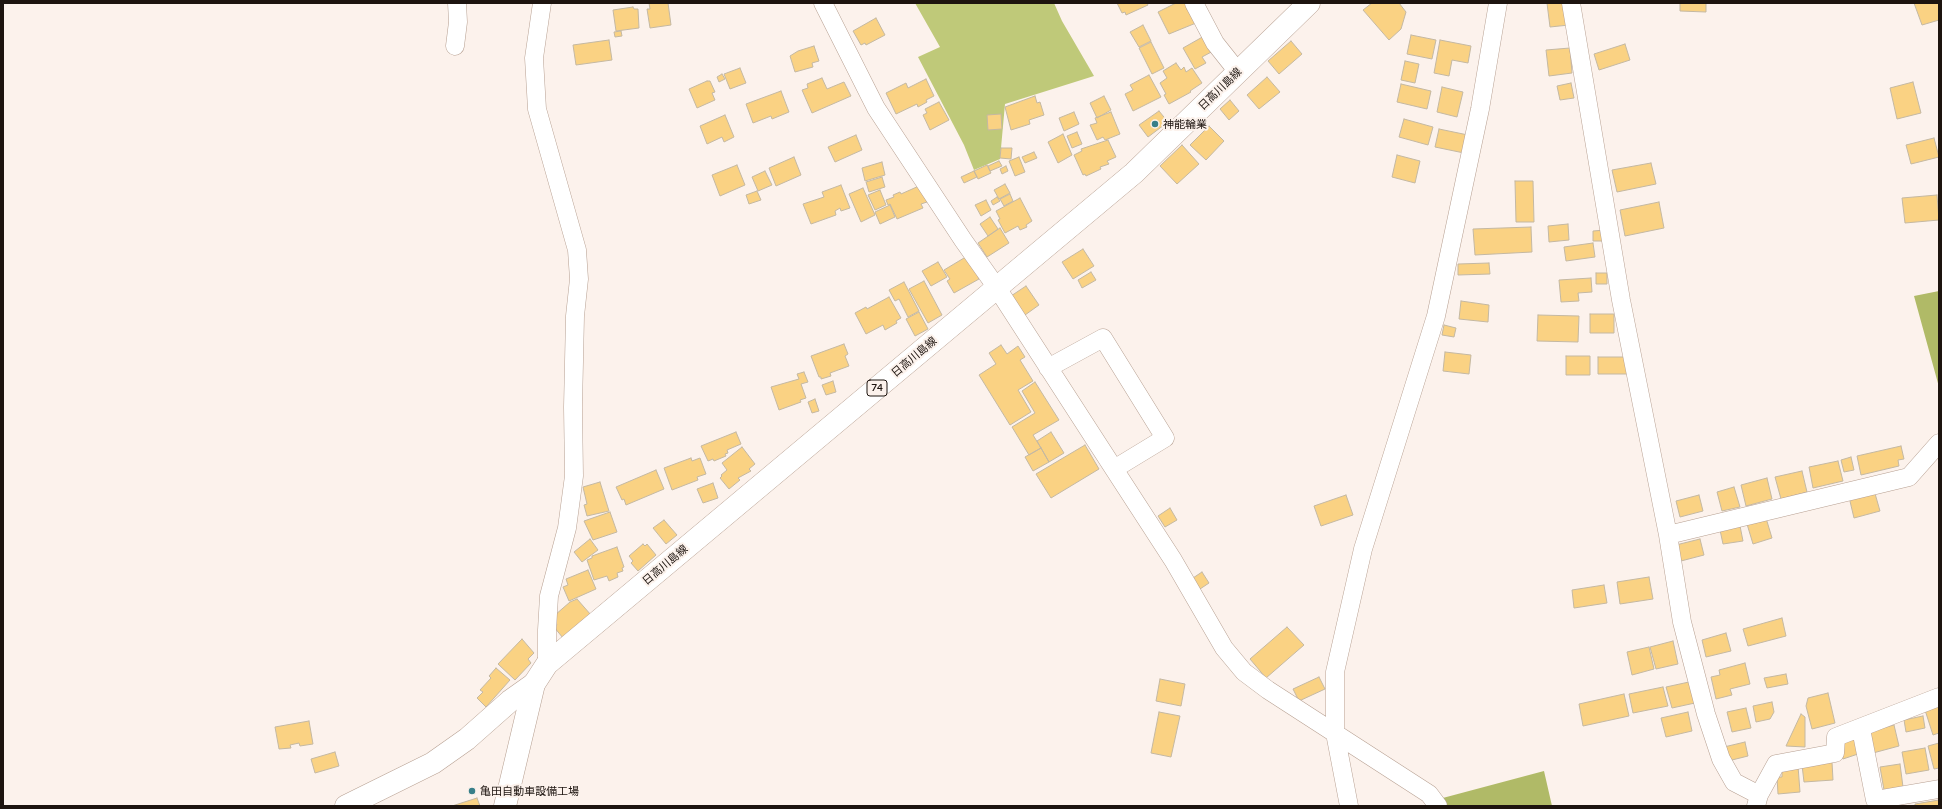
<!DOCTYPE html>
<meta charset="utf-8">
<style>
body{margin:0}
#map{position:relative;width:1942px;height:809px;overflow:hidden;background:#fcf2ec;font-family:Lato,sans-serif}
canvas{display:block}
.frame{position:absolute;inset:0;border:4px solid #1d140f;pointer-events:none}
</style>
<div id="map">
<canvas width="1942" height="809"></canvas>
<div class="frame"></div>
</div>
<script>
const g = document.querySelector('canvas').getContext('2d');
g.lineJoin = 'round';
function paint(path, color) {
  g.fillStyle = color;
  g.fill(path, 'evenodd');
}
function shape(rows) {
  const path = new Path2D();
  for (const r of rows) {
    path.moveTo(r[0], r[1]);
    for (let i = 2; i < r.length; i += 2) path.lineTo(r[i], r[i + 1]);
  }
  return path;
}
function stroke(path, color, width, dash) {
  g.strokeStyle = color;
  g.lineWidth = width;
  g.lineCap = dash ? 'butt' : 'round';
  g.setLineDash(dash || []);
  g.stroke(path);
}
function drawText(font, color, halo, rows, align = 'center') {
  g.font = font + ' Lato,"Noto Sans JP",sans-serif';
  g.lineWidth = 4;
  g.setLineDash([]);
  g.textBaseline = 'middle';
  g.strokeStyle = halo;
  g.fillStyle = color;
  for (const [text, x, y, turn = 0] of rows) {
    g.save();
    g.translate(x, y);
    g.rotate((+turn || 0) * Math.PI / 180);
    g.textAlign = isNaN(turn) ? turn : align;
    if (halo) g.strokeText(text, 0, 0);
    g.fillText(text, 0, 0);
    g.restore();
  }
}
paint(shape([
 [915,3,1054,3,1062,21,1094,76,1005,104,1000,159,974,170,964,145,918,57,940,47]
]), '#bfc979');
paint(shape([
 [1939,291,1939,387,1914,296],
 [1544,771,1552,806,1444,806,1439,799]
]), '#b0ba67');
const building = shape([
 [649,3,668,3,671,25,650,28,647,9,650,9,649,3],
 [1117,3,1147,3,1148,5,1126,15,1125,12,1122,13,1117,3],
 [1176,3,1188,3,1190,7,1186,9,1189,10,1196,23,1169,34,1158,12,1176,3],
 [1372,3,1399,3,1406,12,1401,29,1389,40,1363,10,1372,3],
 [1547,3,1566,3,1569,25,1550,27,1547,3],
 [1680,3,1706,3,1706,12,1680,11,1680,3],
 [1914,3,1939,3,1939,20,1922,25,1914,3],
 [633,7,634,9,638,9,639,28,616,31,613,10,633,7],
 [876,18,885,35,866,45,865,43,861,45,853,31,876,18],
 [1143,25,1151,41,1139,47,1130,32,1143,25],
 [621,31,622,36,615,37,614,32,621,31],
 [1206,35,1215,50,1202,57,1206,63,1195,69,1183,48,1206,35],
 [1411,35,1436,40,1432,59,1407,54,1411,35],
 [609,40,612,60,576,65,573,45,609,40],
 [1440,40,1471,46,1468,63,1452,60,1449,76,1434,73,1440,40],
 [1291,41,1302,54,1279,74,1268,61,1291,41],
 [1151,42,1164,68,1152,74,1139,48,1151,42],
 [1625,44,1630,60,1599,70,1594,54,1625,44],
 [814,46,819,61,812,63,813,67,795,72,790,56,798,51,814,46],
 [1570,48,1572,73,1549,76,1546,50,1570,48],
 [1405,61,1419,64,1415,83,1401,80,1405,61],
 [1176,63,1181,70,1184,67,1186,72,1192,68,1202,83,1190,91,1191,92,1169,104,1164,95,1166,94,1160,83,1167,78,1163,71,1176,63],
 [740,68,746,83,730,89,724,74,740,68],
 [722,74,725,79,719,82,717,77,722,74],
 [1149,75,1161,97,1133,111,1125,94,1133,90,1130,85,1149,75],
 [1267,77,1280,92,1259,109,1247,95,1267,77],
 [822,78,827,89,844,82,851,96,812,113,802,90,808,88,807,84,822,78],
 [926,79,934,96,926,100,927,102,918,107,917,104,896,114,886,93,906,83,908,88,926,79],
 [707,81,710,81,715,92,712,93,715,100,697,108,689,89,707,81],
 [1913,82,1921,113,1897,119,1890,88,1913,82],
 [1571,83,1574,98,1560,100,1557,86,1571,83],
 [1401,84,1431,91,1427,109,1397,102,1401,84],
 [1442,87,1463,92,1457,117,1437,112,1442,87],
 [781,91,789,112,772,119,771,116,753,123,746,104,781,91],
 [1035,96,1037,103,1040,102,1044,115,1029,120,1030,124,1011,130,1005,107,1035,96],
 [1104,96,1111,110,1097,118,1090,103,1104,96],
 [1230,100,1239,111,1229,120,1220,109,1230,100],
 [939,102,949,120,930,130,923,115,927,113,925,109,939,102],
 [1159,111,1168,122,1148,137,1139,125,1159,111],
 [1074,112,1079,124,1064,131,1059,118,1074,112],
 [1111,112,1120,134,1105,140,1103,137,1097,140,1090,125,1097,123,1095,118,1111,112],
 [1001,114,1002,129,988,130,987,115,1001,114],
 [725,115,734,137,724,142,722,137,707,144,700,126,725,115],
 [1404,119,1433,127,1428,145,1399,137,1404,119],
 [1209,126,1224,141,1206,160,1190,145,1209,126],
 [1439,129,1468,135,1464,153,1435,147,1439,129],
 [1077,132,1082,144,1072,148,1067,136,1077,132],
 [1063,134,1072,155,1058,163,1048,142,1063,134],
 [856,135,862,150,835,162,828,147,856,135],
 [1934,138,1939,157,1911,164,1906,145,1934,138],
 [1108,140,1116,157,1107,161,1109,164,1100,167,1101,169,1086,176,1085,174,1083,175,1074,155,1082,151,1081,149,1108,140],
 [1182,145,1199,164,1177,184,1160,166,1182,145],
 [1001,148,1012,148,1011,159,1000,158,1001,148],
 [1034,152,1037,158,1025,163,1022,157,1034,152],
 [1397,155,1420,161,1415,183,1392,177,1397,155],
 [794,157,801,175,776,186,769,168,794,157],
 [1019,157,1025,172,1015,176,1009,161,1019,157],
 [999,161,1002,166,990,171,988,166,999,161],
 [882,162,885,175,865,181,862,168,882,162],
 [1651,163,1656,184,1617,192,1612,170,1651,163],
 [737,165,745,185,720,196,712,175,737,165],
 [987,165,991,173,978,179,974,171,987,165],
 [1006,166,1008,171,1002,174,1000,169,1006,166],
 [765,171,772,185,758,191,752,177,765,171],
 [974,171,977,177,964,183,961,177,974,171],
 [882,177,885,187,869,192,866,182,882,177],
 [1515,181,1533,181,1534,222,1516,222,1515,181],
 [1005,184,1010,193,999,199,994,190,1005,184],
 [841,185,850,208,841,211,840,208,835,211,836,215,811,224,803,204,824,197,822,192,841,185],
 [919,186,927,202,921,204,923,208,897,219,890,204,888,205,886,200,894,197,893,195,900,192,901,194,919,186],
 [863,188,875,215,861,222,849,194,863,188],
 [880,190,886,205,875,210,868,195,880,190],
 [757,191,761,200,749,204,746,195,757,191],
 [1010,194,1013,201,1004,206,1000,199,1010,194],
 [1937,195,1939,220,1905,223,1902,198,1937,195],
 [997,197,1000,201,993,205,991,201,997,197],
 [1020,198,1032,221,1026,225,1027,227,1020,230,1018,226,1005,233,998,220,1000,219,996,211,1020,198],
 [986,200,991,210,981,216,975,205,986,200],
 [1659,202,1664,228,1625,236,1620,210,1659,202],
 [890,205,895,217,880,224,875,212,890,205],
 [990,217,998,229,988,236,980,224,990,217],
 [1568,224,1569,240,1549,242,1548,226,1568,224],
 [1531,227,1532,252,1475,255,1473,229,1531,227],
 [1000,228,1009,243,987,257,978,243,1000,228],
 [1605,230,1605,241,1593,241,1593,231,1605,230],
 [1593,243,1595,257,1566,261,1564,247,1593,243],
 [1083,249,1094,266,1073,279,1062,262,1083,249],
 [969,255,982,275,978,277,979,279,954,293,947,281,950,279,944,270,969,255],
 [938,262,947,277,931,286,922,271,938,262],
 [1489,263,1490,274,1458,275,1458,264,1489,263],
 [1091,272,1096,280,1082,288,1078,280,1091,272],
 [1596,273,1607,273,1607,284,1596,284,1596,273],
 [1591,278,1592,292,1578,293,1579,301,1561,302,1559,280,1591,278],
 [924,281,942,315,928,323,909,289,924,281],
 [904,282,919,311,908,317,899,299,895,301,889,290,904,282],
 [1026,286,1039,305,1025,315,1011,296,1026,286],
 [889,297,901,318,896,321,897,323,885,330,883,325,866,334,855,313,866,307,867,309,889,297],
 [1461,301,1489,305,1488,322,1459,319,1461,301],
 [919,312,928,329,915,336,906,319,919,312],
 [1590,314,1614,314,1614,333,1590,333,1590,314],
 [1538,315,1579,316,1578,342,1537,341,1538,315],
 [1444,325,1456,328,1454,337,1442,335,1444,325],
 [844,344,848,354,845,356,849,366,830,373,831,376,821,379,821,377,819,377,811,356,844,344],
 [1001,345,1007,354,1018,346,1025,357,1020,360,1033,381,1018,390,1031,412,1010,425,979,375,996,364,989,353,1001,345],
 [1445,352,1471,355,1469,374,1443,371,1445,352],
 [1566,356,1590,356,1590,375,1566,375,1566,356],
 [1598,357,1627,357,1627,374,1598,374,1598,357],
 [804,372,808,382,801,384,806,398,800,400,801,402,779,410,771,387,799,379,797,374,804,372],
 [833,381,836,392,826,395,822,385,833,381],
 [1035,382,1059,420,1033,435,1041,448,1029,455,1012,427,1035,413,1022,391,1035,382],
 [815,399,819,411,812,413,808,402,815,399],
 [736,432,741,444,727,450,728,453,725,454,726,456,714,461,713,459,708,461,701,446,736,432],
 [1051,432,1064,453,1049,462,1037,441,1051,432],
 [1085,445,1099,469,1051,498,1036,474,1085,445],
 [1901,446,1904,459,1898,460,1899,466,1861,475,1857,456,1901,446],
 [742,447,755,464,749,469,751,471,738,478,740,480,729,489,720,478,722,476,721,475,727,470,722,463,742,447],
 [1041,448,1049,462,1033,471,1025,457,1041,448],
 [1851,457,1854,470,1844,472,1841,460,1851,457],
 [691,458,692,461,700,458,706,474,697,477,698,480,672,490,664,468,691,458],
 [1838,461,1843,481,1813,488,1809,467,1838,461],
 [656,470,664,489,626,505,624,499,622,500,616,487,656,470],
 [1802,471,1807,492,1781,499,1775,477,1802,471],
 [1767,478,1772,499,1746,506,1741,485,1767,478],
 [600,482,609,511,587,516,584,505,587,504,583,487,600,482],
 [713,483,718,498,703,503,697,489,713,483],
 [1734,487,1740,507,1722,511,1717,492,1734,487],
 [1874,490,1880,511,1854,518,1849,497,1874,490],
 [1346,495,1353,515,1321,526,1314,506,1346,495],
 [1699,495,1703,511,1680,517,1676,501,1699,495],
 [1170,508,1177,520,1165,527,1158,516,1170,508],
 [610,512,617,532,593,540,584,521,610,512],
 [1766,518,1772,538,1753,544,1747,524,1766,518],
 [664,520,677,535,666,544,653,528,664,520],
 [1740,526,1743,541,1723,544,1720,530,1740,526],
 [590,539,598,550,582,562,574,552,590,539],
 [1700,539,1704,555,1681,561,1676,545,1700,539],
 [643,544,645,546,647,544,656,555,638,571,631,563,633,561,629,556,643,544],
 [617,547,624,567,622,568,623,571,617,573,618,577,609,581,607,576,594,580,587,560,592,558,592,556,617,547],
 [588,570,596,589,569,601,563,587,568,585,566,579,588,570],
 [1202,572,1209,583,1197,591,1190,580,1202,572],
 [1649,577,1653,599,1620,604,1617,582,1649,577],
 [1604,585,1607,603,1574,608,1572,590,1604,585],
 [577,599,591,615,563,638,554,627,557,625,555,622,555,615,570,602,577,599],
 [1782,618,1786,636,1748,646,1743,629,1782,618],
 [1287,627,1304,645,1266,678,1250,659,1287,627],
 [1726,633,1731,651,1706,657,1702,640,1726,633],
 [522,639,534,653,528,659,531,663,515,680,498,664,522,639],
 [1673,641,1678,664,1656,669,1650,647,1673,641],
 [1649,647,1654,669,1632,675,1627,652,1649,647],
 [1745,663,1750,684,1730,689,1732,695,1716,699,1711,677,1720,675,1719,670,1745,663],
 [496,668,510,680,486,707,477,698,483,692,480,690,491,678,489,676,496,668],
 [1786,674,1788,684,1767,688,1764,678,1786,674],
 [1319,677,1325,689,1299,701,1293,689,1319,677],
 [1160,679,1185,684,1181,706,1156,701,1160,679],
 [1689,682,1695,703,1672,708,1666,687,1689,682],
 [1663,687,1668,706,1633,713,1629,694,1663,687],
 [1828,693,1835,723,1812,729,1806,706,1808,698,1828,693],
 [1624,694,1629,716,1583,726,1579,704,1624,694],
 [1772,702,1774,712,1770,719,1756,722,1753,706,1772,702],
 [1939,705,1939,733,1933,735,1925,710,1939,705],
 [1746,708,1751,728,1732,732,1727,712,1746,708],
 [1159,712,1180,716,1171,757,1151,753,1159,712],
 [1688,712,1692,731,1666,737,1661,718,1688,712],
 [1801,714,1805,717,1805,747,1786,746,1801,714],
 [1923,716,1925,728,1906,732,1904,720,1923,716],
 [309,721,313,744,300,746,299,743,290,745,291,748,279,749,275,727,309,721],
 [1894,725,1899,746,1873,753,1868,732,1894,725],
 [1856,736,1861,753,1843,759,1840,748,1840,741,1856,736],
 [1745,742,1748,756,1728,761,1724,747,1745,742],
 [1939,743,1939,768,1934,769,1928,746,1939,743],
 [1925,748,1929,770,1906,774,1902,752,1925,748],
 [335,752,339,766,315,773,311,759,335,752],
 [1832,762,1833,780,1804,782,1802,765,1832,762],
 [1900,764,1903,787,1884,790,1880,767,1900,764],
 [1798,766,1800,792,1778,794,1777,777,1782,777,1782,767,1798,766],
 [477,798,480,806,452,806,477,798],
 [1939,800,1939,806,1915,806,1915,804,1939,800]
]);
paint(building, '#fad283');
stroke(building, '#c4b8a2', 1);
const minor = shape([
 [542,3,534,58,537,109,577,250,579,279,575,316,573,407,574,476,567,528,549,596,547,630,547,664],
 [823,3,876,108,963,240,997,288,1114,469,1173,560,1224,648,1244,672,1268,690,1429,794,1438,806],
 [1194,3,1215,43,1238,72],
 [1571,3,1621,300,1668,535,1682,622,1706,714,1721,759,1734,782,1759,795,1756,806],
 [455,46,458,22,457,3],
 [1048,368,1103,338,1165,438,1114,469],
 [1668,535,1909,477,1939,443],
 [1861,729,1875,800,1939,789],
 [1759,795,1776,764,1835,753,1836,737,1939,697],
 [1349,806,1335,733,1335,672,1363,549,1436,316,1480,109,1498,3]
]);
const tertiary = shape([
 [346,806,433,763,467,739,510,701,534,684]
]);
const primary = shape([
 [505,806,534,684,547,664,1134,173,1309,3]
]);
stroke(minor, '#b7a092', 19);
stroke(tertiary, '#b7a092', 23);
stroke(primary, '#b7a092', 23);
stroke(minor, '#fff', 18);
stroke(tertiary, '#fff', 22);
stroke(primary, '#fff', 22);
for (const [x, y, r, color] of [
 [1155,124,4,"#387f89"],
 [472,791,4,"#387f89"]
]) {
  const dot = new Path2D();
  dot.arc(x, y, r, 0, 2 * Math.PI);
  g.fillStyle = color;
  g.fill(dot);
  stroke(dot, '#fcf2ec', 1.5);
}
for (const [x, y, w] of [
 [877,388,20]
]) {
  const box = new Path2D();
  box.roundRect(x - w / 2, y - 8, w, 16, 3);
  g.fillStyle = '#fcf2ec';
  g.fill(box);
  stroke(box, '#1d140f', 1);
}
drawText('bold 10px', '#1d140f', null, [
 ["74",877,388]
]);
drawText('11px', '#1d140f', '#fcf2ec', [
 ["日高川島線",1220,89,-44],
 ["日高川島線",914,357,-40],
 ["日高川島線",665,565,-40]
]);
drawText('11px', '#1d140f', '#fcf2ec', [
 ["神能輪業",1163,124],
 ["亀田自動車設備工場",480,791]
], 'left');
</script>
